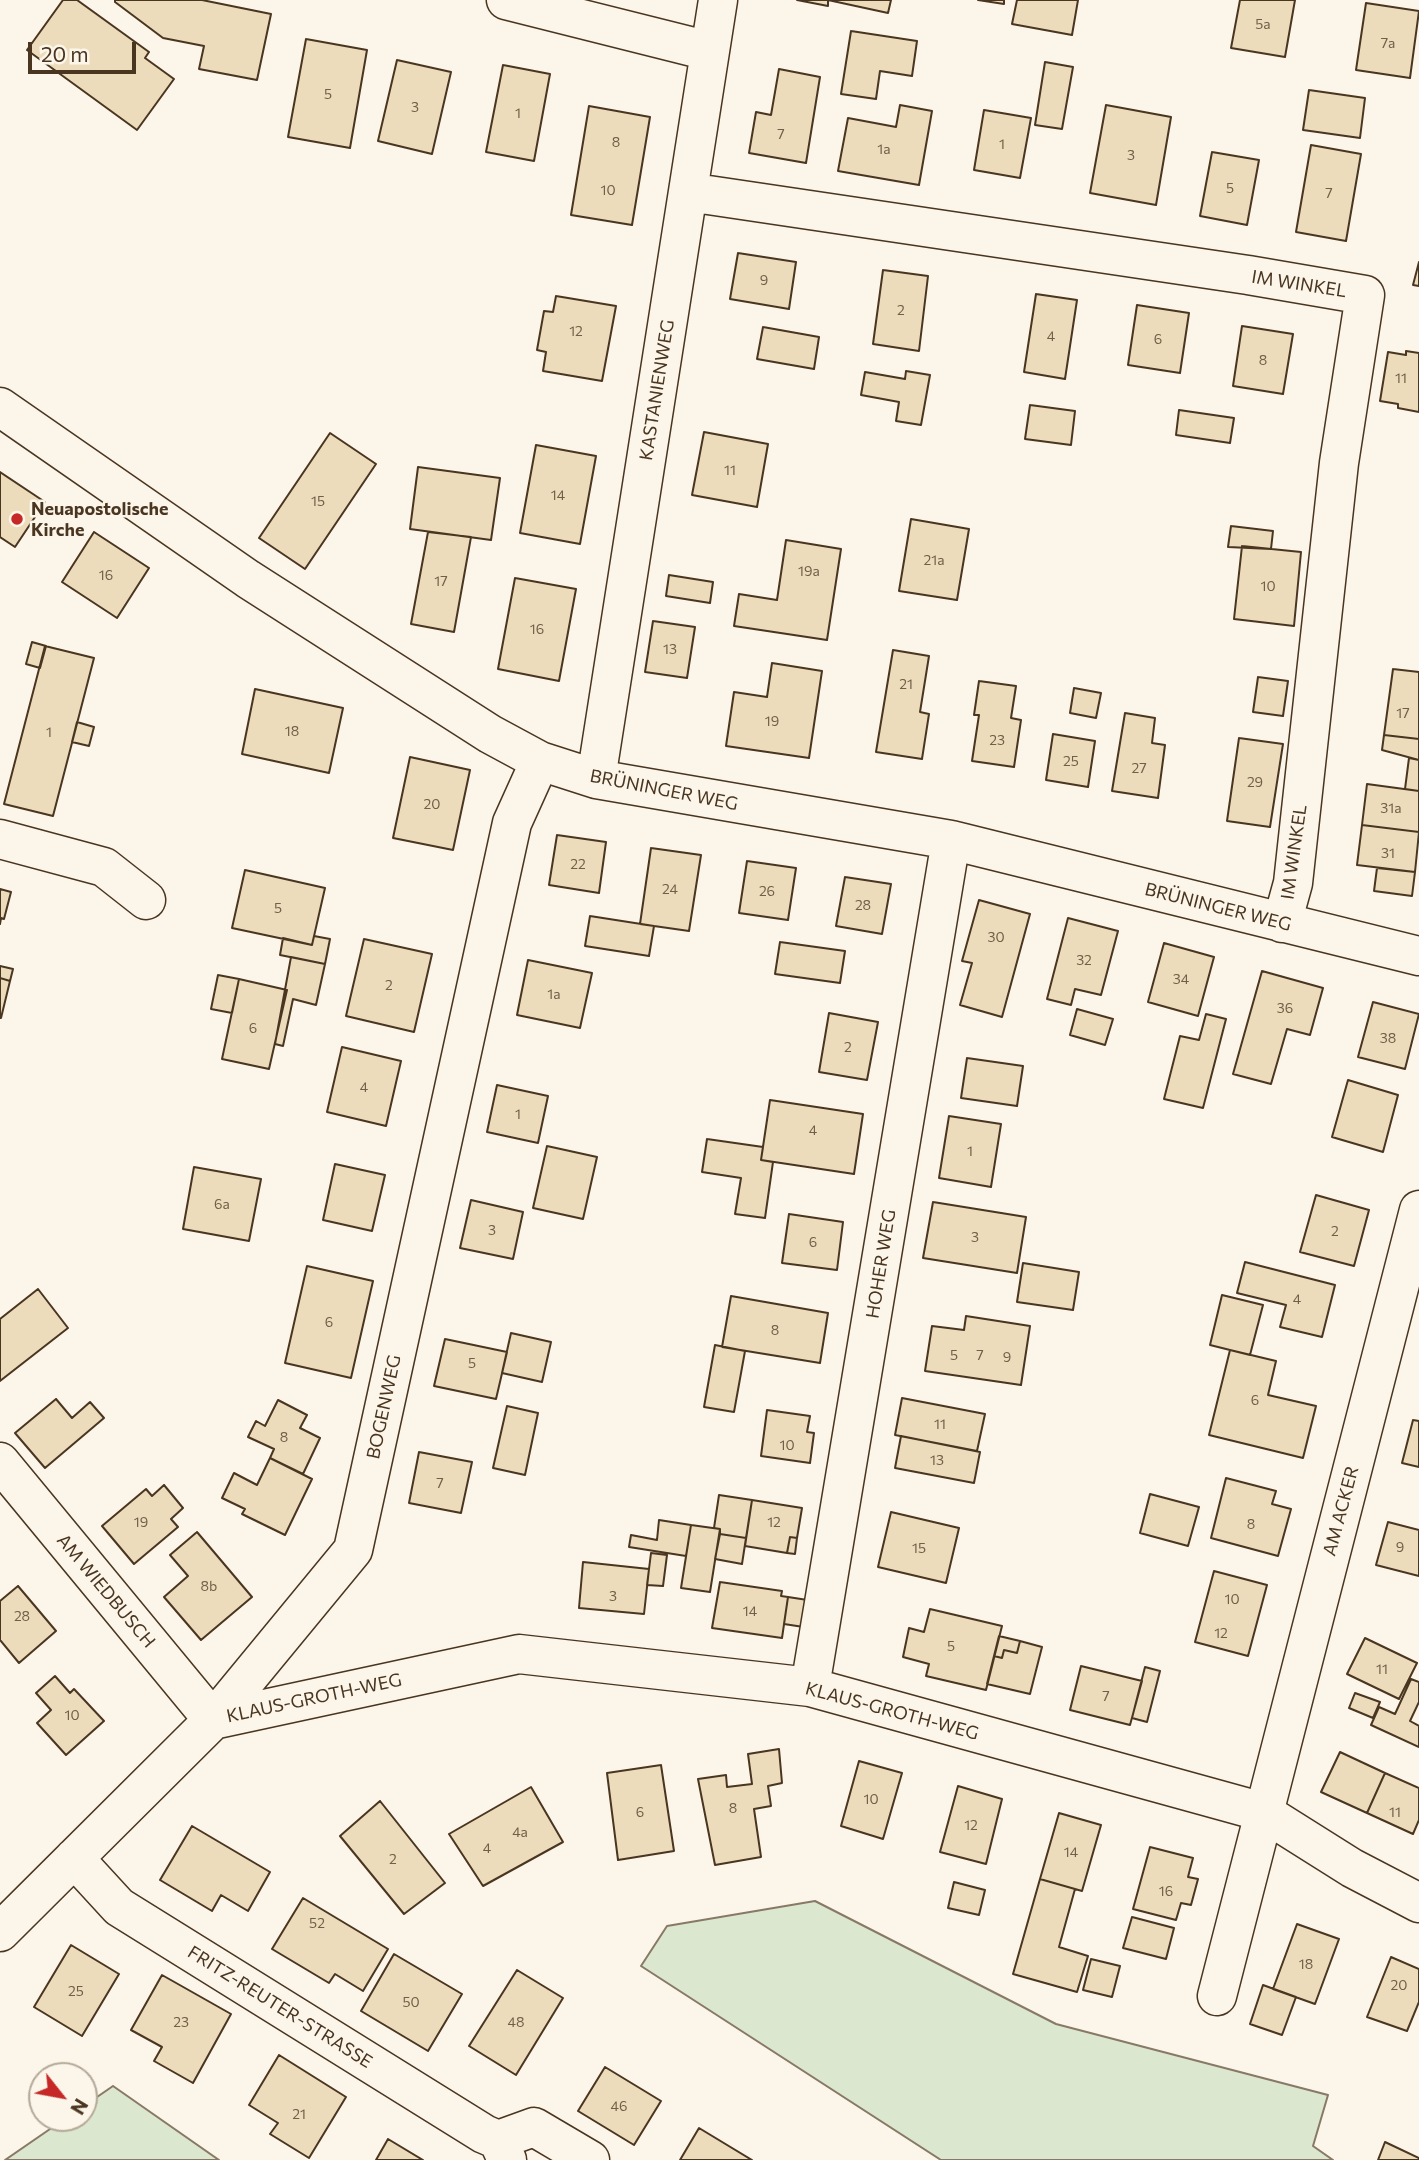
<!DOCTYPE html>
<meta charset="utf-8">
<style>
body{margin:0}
#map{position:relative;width:1419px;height:2160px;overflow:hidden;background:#fbf6e9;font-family:Commissioner,sans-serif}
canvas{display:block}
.north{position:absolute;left:28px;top:2062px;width:70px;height:70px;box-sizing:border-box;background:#fbf6e9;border:2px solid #b4a999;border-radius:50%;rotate:121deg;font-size:19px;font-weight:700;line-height:28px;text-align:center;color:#4a3520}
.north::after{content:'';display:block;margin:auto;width:24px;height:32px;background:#c62828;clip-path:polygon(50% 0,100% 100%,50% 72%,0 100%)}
.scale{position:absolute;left:28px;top:42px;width:108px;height:32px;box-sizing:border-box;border:4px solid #4a3520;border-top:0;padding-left:9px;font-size:21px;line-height:24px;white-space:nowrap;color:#4a3520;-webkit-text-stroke:5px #fbf6e9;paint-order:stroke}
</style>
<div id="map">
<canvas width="1419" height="2160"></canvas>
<div class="north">N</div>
<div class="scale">20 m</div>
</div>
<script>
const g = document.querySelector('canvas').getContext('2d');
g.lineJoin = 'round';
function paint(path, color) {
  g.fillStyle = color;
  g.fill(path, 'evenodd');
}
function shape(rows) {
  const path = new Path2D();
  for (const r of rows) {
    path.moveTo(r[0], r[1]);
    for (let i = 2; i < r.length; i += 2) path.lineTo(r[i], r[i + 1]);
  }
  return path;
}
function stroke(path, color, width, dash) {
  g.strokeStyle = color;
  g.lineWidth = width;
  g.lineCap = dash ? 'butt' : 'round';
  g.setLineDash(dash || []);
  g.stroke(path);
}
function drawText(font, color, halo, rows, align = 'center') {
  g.font = font + ' Commissioner,sans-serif';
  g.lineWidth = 5;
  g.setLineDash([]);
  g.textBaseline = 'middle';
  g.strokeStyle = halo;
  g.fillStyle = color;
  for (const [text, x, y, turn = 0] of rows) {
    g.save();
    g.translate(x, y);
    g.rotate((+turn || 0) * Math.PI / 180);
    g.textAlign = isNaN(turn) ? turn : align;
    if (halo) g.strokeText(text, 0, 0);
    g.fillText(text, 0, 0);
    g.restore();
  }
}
const green = shape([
 [815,1901,1056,2024,1328,2095,1313,2146,1333,2160,941,2160,641,1966,667,1926,815,1901],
 [113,2086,219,2160,5,2160,66,2118,84,2118,84,2106,113,2086]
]);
paint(green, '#dce7d0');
stroke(green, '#887966', 2);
const building = shape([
 [63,0,77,0,149,52,145,58,174,79,137,130,27,50,63,0],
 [115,0,202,0,271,14,257,80,199,69,204,46,163,38,115,2,115,0],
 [797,0,828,0,828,6,797,0],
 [828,0,891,0,888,13,828,0],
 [978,0,1004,0,1004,4,978,0],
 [1017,0,1078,0,1072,35,1012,24,1017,0],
 [1240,0,1295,0,1285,57,1231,48,1240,0],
 [1366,3,1419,11,1410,78,1356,70,1366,3],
 [851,31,917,41,912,76,880,71,876,99,841,94,851,31],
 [306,39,367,50,350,148,288,137,306,39],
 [397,60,451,72,432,154,378,141,397,60],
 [1045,62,1073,67,1062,129,1035,125,1045,62],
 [503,65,550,74,534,161,486,152,503,65],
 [779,69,820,77,806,163,749,153,756,112,771,115,779,69],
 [1309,90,1365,98,1360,138,1303,130,1309,90],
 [900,105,932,111,919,185,838,171,848,118,896,127,900,105],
 [1106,105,1171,117,1156,205,1090,193,1106,105],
 [589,106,650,117,632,225,571,215,589,106],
 [984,110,1031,118,1020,178,974,170,984,110],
 [1311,145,1361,154,1346,241,1296,232,1311,145],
 [1212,152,1259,160,1247,225,1200,216,1212,152],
 [738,253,796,262,789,309,730,299,738,253],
 [1419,262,1419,286,1413,285,1419,262],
 [883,270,928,276,919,351,873,344,883,270],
 [1036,294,1077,300,1065,379,1024,372,1036,294],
 [556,296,616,306,602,381,543,371,546,352,537,350,544,311,553,312,556,296],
 [1137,305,1189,313,1180,373,1128,365,1137,305],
 [1242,326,1293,334,1283,394,1233,386,1242,326],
 [763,327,819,337,814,369,757,359,763,327],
 [1406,351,1419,353,1419,412,1398,408,1398,404,1380,401,1388,352,1406,355,1406,351],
 [906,371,930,375,921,425,896,421,899,402,861,395,865,372,905,379,906,371],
 [1030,405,1075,411,1071,445,1025,439,1030,405],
 [1179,410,1234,418,1230,443,1176,435,1179,410],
 [704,432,768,444,757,507,692,495,704,432],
 [330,433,376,464,305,569,259,538,330,433],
 [536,445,596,456,580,544,520,533,536,445],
 [418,467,500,478,491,540,410,529,418,467],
 [0,472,45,502,15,547,0,537,0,472],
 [911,519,969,529,957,600,899,591,911,519],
 [1231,526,1273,531,1271,549,1228,547,1231,526],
 [94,532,149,568,117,618,62,582,94,532],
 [428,532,471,537,454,632,411,624,428,532],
 [786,540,841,549,827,640,734,626,739,594,777,600,786,540],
 [1242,546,1301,552,1294,626,1234,619,1242,546],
 [669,575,713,582,710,603,666,596,669,575],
 [515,578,576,589,559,681,498,669,515,578],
 [653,621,695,627,687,678,645,672,653,621],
 [32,642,46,646,40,668,26,664,32,642],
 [45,646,94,658,53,816,4,804,45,646],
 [893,650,929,656,920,712,929,714,922,759,876,752,893,650],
 [772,663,822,671,809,758,726,746,734,692,767,697,772,663],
 [1393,669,1419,672,1419,739,1384,735,1393,669],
 [1258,677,1288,681,1283,716,1253,712,1258,677],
 [979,681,1016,686,1011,718,1021,720,1014,767,972,761,979,715,974,715,979,681],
 [1074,688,1101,693,1096,718,1070,713,1074,688],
 [255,689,343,708,329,773,242,754,255,689],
 [1125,713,1155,718,1152,743,1165,745,1158,798,1112,791,1125,713],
 [77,722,94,727,89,746,72,742,77,722],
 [1053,734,1095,741,1088,787,1046,780,1053,734],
 [1384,735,1419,739,1419,760,1382,750,1384,735],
 [1239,738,1283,744,1270,827,1227,821,1239,738],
 [410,757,470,770,453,850,393,838,410,757],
 [1409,758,1419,760,1419,791,1405,789,1409,758],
 [1367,784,1419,791,1419,832,1362,825,1367,784],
 [1362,825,1419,832,1415,872,1357,865,1362,825],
 [557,835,606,842,599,893,549,885,557,835],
 [651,848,701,855,689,931,640,924,651,848],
 [747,861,796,868,788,920,739,913,747,861],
 [1377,868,1415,872,1412,896,1374,891,1377,868],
 [245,870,325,888,312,945,232,928,245,870],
 [845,877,891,884,882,934,836,926,845,877],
 [0,889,11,892,4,919,1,918,0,924,0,889],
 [979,900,1030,914,1002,1017,960,1005,972,963,962,961,979,900],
 [590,916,654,926,649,956,585,946,590,916],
 [1068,918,1118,931,1101,995,1075,989,1071,1005,1047,999,1068,918],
 [314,936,330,939,325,964,280,955,283,938,312,945,314,936],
 [364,939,432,954,414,1032,346,1016,364,939],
 [780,942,845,951,840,983,775,974,780,942],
 [1164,943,1214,957,1198,1016,1148,1002,1164,943],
 [291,957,325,964,316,1005,293,999,283,1046,275,1044,291,957],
 [528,960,592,973,580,1028,517,1015,528,960],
 [0,966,13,969,10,981,0,978,0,966],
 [1262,971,1323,988,1310,1035,1287,1029,1271,1084,1233,1074,1262,971],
 [218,975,239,979,232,1013,211,1009,218,975],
 [0,978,10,981,1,1018,0,1018,0,978],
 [239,979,287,990,269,1069,222,1059,239,979],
 [1373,1002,1419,1014,1405,1069,1358,1057,1373,1002],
 [1077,1009,1113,1019,1105,1045,1070,1035,1077,1009],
 [829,1013,878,1022,867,1080,819,1072,829,1013],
 [1206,1014,1226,1019,1203,1108,1164,1099,1180,1036,1199,1040,1206,1014],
 [342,1047,401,1061,386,1126,327,1112,342,1047],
 [967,1058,1023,1066,1017,1106,961,1098,967,1058],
 [1348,1080,1398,1095,1383,1152,1332,1137,1348,1080],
 [497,1085,548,1096,538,1143,487,1132,497,1085],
 [770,1100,863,1114,854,1174,761,1160,770,1100],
 [949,1116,1001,1124,991,1187,939,1178,949,1116],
 [707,1139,763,1147,761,1160,773,1162,765,1218,735,1214,741,1178,702,1172,707,1139],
 [547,1146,597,1157,583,1219,533,1208,547,1146],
 [335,1164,385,1175,372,1231,323,1220,335,1164],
 [194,1167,261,1179,249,1241,183,1229,194,1167],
 [1316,1195,1369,1210,1354,1266,1300,1252,1316,1195],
 [471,1200,523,1212,513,1259,460,1248,471,1200],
 [933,1202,1026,1217,1017,1273,923,1258,933,1202],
 [789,1214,843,1222,837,1270,782,1263,789,1214],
 [1245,1262,1335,1285,1322,1337,1280,1327,1286,1305,1237,1293,1245,1262],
 [1023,1263,1079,1272,1073,1310,1017,1302,1023,1263],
 [307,1266,373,1281,351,1378,285,1363,307,1266],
 [38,1289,68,1328,0,1381,0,1319,38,1289],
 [1222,1295,1263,1305,1250,1355,1210,1345,1222,1295],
 [731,1296,828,1313,820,1363,722,1347,731,1296],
 [966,1316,1030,1326,1021,1385,925,1371,932,1326,964,1330,966,1316],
 [511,1333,551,1342,542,1382,502,1373,511,1333],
 [445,1339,507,1352,496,1399,434,1386,445,1339],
 [715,1345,745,1351,734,1412,704,1407,715,1345],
 [1230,1350,1276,1361,1268,1395,1316,1406,1303,1458,1209,1435,1230,1350],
 [902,1398,985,1414,977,1451,895,1435,902,1398],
 [56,1399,72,1418,90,1402,104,1418,45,1468,15,1433,56,1399],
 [278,1400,307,1415,300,1428,320,1438,303,1474,270,1458,274,1449,248,1437,256,1421,265,1426,278,1400],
 [507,1406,538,1413,525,1475,493,1468,507,1406],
 [767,1410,810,1416,807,1432,814,1433,810,1463,761,1456,767,1410],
 [1413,1420,1419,1421,1419,1467,1402,1463,1413,1420],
 [901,1436,980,1452,974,1483,895,1468,901,1436],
 [419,1452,472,1462,461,1513,409,1503,419,1452],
 [270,1458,312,1479,285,1535,242,1514,245,1509,222,1498,234,1473,257,1485,270,1458],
 [1226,1478,1276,1491,1272,1504,1291,1509,1278,1556,1211,1538,1226,1478],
 [164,1485,183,1508,171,1519,178,1527,134,1564,102,1526,146,1489,152,1496,164,1485],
 [1150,1494,1199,1507,1188,1546,1140,1533,1150,1494],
 [719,1495,752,1500,746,1538,720,1534,720,1529,714,1528,719,1495],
 [752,1500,802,1508,797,1538,790,1537,787,1553,745,1546,752,1500],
 [891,1512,959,1528,946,1583,878,1567,891,1512],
 [659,1520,691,1525,686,1556,629,1547,631,1535,657,1540,659,1520],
 [1388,1522,1419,1530,1419,1576,1376,1565,1388,1522],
 [691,1525,720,1529,710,1592,681,1588,691,1525],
 [197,1532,252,1597,201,1640,164,1597,188,1576,170,1555,197,1532],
 [720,1534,746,1538,742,1564,715,1559,720,1534],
 [790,1537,797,1538,795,1554,787,1553,790,1537],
 [651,1553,667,1555,663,1586,647,1585,651,1553],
 [583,1562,649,1569,644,1614,579,1608,583,1562],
 [1214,1571,1267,1585,1248,1656,1195,1642,1214,1571],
 [720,1582,782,1591,781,1596,788,1597,782,1638,712,1628,720,1582],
 [18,1586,56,1631,19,1663,0,1640,0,1601,18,1586],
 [788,1597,814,1601,810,1628,784,1624,788,1597],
 [930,1609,1002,1626,986,1690,926,1676,929,1664,903,1657,909,1628,924,1632,930,1609],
 [999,1636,1020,1641,1017,1653,1004,1650,1002,1658,994,1656,999,1636],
 [1365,1638,1417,1663,1399,1699,1347,1674,1365,1638],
 [1020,1641,1042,1647,1030,1694,987,1684,994,1656,1002,1658,1004,1650,1017,1653,1020,1641],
 [1081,1666,1142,1681,1130,1725,1070,1710,1081,1666],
 [1145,1667,1160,1671,1147,1722,1132,1718,1145,1667],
 [55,1676,70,1693,74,1689,104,1721,66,1755,37,1723,51,1710,36,1693,55,1676],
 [1411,1679,1419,1682,1419,1702,1410,1721,1419,1726,1419,1747,1371,1725,1379,1707,1395,1714,1411,1679],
 [1355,1693,1380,1702,1373,1718,1349,1708,1355,1693],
 [779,1749,782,1783,768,1786,771,1806,754,1809,761,1857,715,1865,698,1779,726,1775,727,1787,752,1784,748,1754,779,1749],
 [1340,1752,1385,1773,1367,1813,1321,1792,1340,1752],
 [859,1761,902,1773,883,1839,841,1826,859,1761],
 [661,1765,674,1851,618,1860,607,1773,661,1765],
 [1385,1773,1419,1788,1419,1820,1413,1834,1367,1813,1385,1773],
 [958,1786,1002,1799,986,1864,940,1852,958,1786],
 [531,1787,563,1842,483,1886,449,1834,531,1787],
 [380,1801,445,1883,404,1914,340,1836,380,1801],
 [1059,1813,1101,1825,1082,1891,1040,1879,1059,1813],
 [192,1826,270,1872,248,1911,221,1895,212,1911,160,1880,192,1826],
 [1150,1847,1193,1858,1188,1877,1198,1879,1191,1905,1181,1903,1176,1920,1133,1909,1150,1847],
 [1040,1879,1075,1889,1059,1947,1088,1956,1077,1992,1013,1974,1040,1879],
 [954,1882,985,1890,979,1915,948,1908,954,1882],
 [303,1898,388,1949,363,1991,335,1974,329,1983,272,1949,303,1898],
 [1132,1917,1174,1928,1166,1959,1123,1948,1132,1917],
 [1297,1924,1339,1939,1315,2004,1273,1989,1297,1924],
 [71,1945,119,1974,82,2036,34,2007,71,1945],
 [394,1954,462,1994,428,2051,361,2011,394,1954],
 [1391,1957,1419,1969,1419,2002,1407,2031,1367,2017,1391,1957],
 [1091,1959,1120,1966,1112,1997,1083,1990,1091,1959],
 [517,1970,563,1998,516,2075,469,2046,517,1970],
 [162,1975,231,2014,193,2083,154,2061,162,2047,131,2030,162,1975],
 [1263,1985,1296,1997,1282,2035,1250,2024,1263,1985],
 [279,2055,346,2097,309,2158,270,2134,278,2123,249,2105,279,2055],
 [605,2067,661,2101,634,2145,578,2111,605,2067],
 [699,2128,752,2160,680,2160,699,2128],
 [388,2139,423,2160,376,2160,388,2139],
 [1385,2142,1419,2158,1419,2160,1378,2160,1385,2142]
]);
paint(building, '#ecdcbc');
stroke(building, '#4a3520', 2);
const minor = shape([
 [506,0,709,51],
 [688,192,1248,275,1365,295,1339,463,1293,883,1282,923],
 [0,407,248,579,490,734,540,761,596,779,951,840,1419,956],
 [596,779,718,0],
 [0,839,104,867,146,900],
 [0,1462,213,1720,519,1654,810,1687,1263,1812,1352,1868,1419,1903],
 [810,1687,951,840],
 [74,1858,119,1907,484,2134,498,2140],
 [0,1932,213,1720,353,1550,512,823,540,761],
 [1217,1996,1419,1210],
 [507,2160,498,2140,534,2127,590,2160]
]);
stroke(minor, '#4a3520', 41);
stroke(minor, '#fbf6e9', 38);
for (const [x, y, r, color] of [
 [17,519,7,"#c62828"]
]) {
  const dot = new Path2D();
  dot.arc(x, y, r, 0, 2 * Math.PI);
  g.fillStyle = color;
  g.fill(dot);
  stroke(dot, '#fbf6e9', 2.5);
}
drawText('14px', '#725f47', null, [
 ["5a",1263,24],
 ["7a",1388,43],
 ["5",328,94],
 ["3",415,107],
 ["1",518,113],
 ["7",781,134],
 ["8",616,142],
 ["1",1002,144],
 ["1a",884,149],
 ["3",1131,155],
 ["5",1230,188],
 ["10",608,190],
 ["7",1329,193],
 ["9",764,280],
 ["2",901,310],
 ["12",576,331],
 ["4",1051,336],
 ["6",1158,339],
 ["8",1263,360],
 ["11",1401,378],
 ["11",730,470],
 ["14",558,495],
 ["15",318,501],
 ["21a",934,560],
 ["19a",809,571],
 ["16",106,575],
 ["17",441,581],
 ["10",1268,586],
 ["16",537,629],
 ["13",670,649],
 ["21",906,684],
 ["17",1403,713],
 ["19",772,721],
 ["18",292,731],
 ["1",49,732],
 ["23",997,740],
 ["25",1071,761],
 ["27",1139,768],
 ["29",1255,782],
 ["20",432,804],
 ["31a",1391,808],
 ["31",1388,853],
 ["22",578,864],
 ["24",670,889],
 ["26",767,891],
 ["28",863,905],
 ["5",278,908],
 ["30",996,937],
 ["32",1084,960],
 ["34",1181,979],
 ["2",389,985],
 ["1a",554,994],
 ["36",1285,1008],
 ["6",253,1028],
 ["38",1388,1038],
 ["2",848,1047],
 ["4",364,1087],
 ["1",518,1114],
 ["4",813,1130],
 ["1",970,1151],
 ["6a",222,1204],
 ["3",492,1230],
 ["2",1335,1231],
 ["3",975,1237],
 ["6",813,1242],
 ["4",1297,1299],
 ["6",329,1322],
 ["8",775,1330],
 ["5",954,1355],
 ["7",980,1355],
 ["9",1007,1357],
 ["5",472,1363],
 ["6",1255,1400],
 ["11",940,1424],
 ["8",284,1437],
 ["10",787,1445],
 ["13",937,1460],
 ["7",440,1483],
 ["19",141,1522],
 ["12",774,1522],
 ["8",1251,1524],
 ["9",1400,1547],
 ["15",919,1548],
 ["8b",209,1586],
 ["3",613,1596],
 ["10",1232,1599],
 ["14",750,1611],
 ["28",22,1616],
 ["12",1221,1633],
 ["5",951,1646],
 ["11",1382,1669],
 ["7",1106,1696],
 ["10",72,1715],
 ["10",871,1799],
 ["8",733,1808],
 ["6",640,1812],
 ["11",1395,1812],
 ["12",971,1825],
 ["4a",520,1832],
 ["4",487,1848],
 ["14",1071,1852],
 ["2",393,1859],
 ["16",1166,1891],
 ["52",317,1923],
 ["18",1306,1964],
 ["20",1399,1985],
 ["25",76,1991],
 ["50",411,2002],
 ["23",181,2022],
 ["48",516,2022],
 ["46",619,2106],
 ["21",299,2114]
]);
drawText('18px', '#4a3520', '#fbf6e9', [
 ["IM WINKEL",1299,284,9],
 ["KASTANIENWEG",657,390,-81],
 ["BRÜNINGER WEG",664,790,11],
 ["IM WINKEL",1294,852,-82],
 ["BRÜNINGER WEG",1218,907,14],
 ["HOHER WEG",881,1264,-81],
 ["BOGENWEG",384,1407,-78],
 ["AM ACKER",1341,1511,-75],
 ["AM WIEDBUSCH",106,1591,50],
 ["KLAUS-GROTH-WEG",314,1698,-12],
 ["KLAUS-GROTH-WEG",892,1711,15],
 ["FRITZ-REUTER-STRASSE",280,2007,32]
]);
drawText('bold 18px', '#4a3520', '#fbf6e9', [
 ["Neuapostolische",31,509],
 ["Kirche",31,530]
], 'left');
</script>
